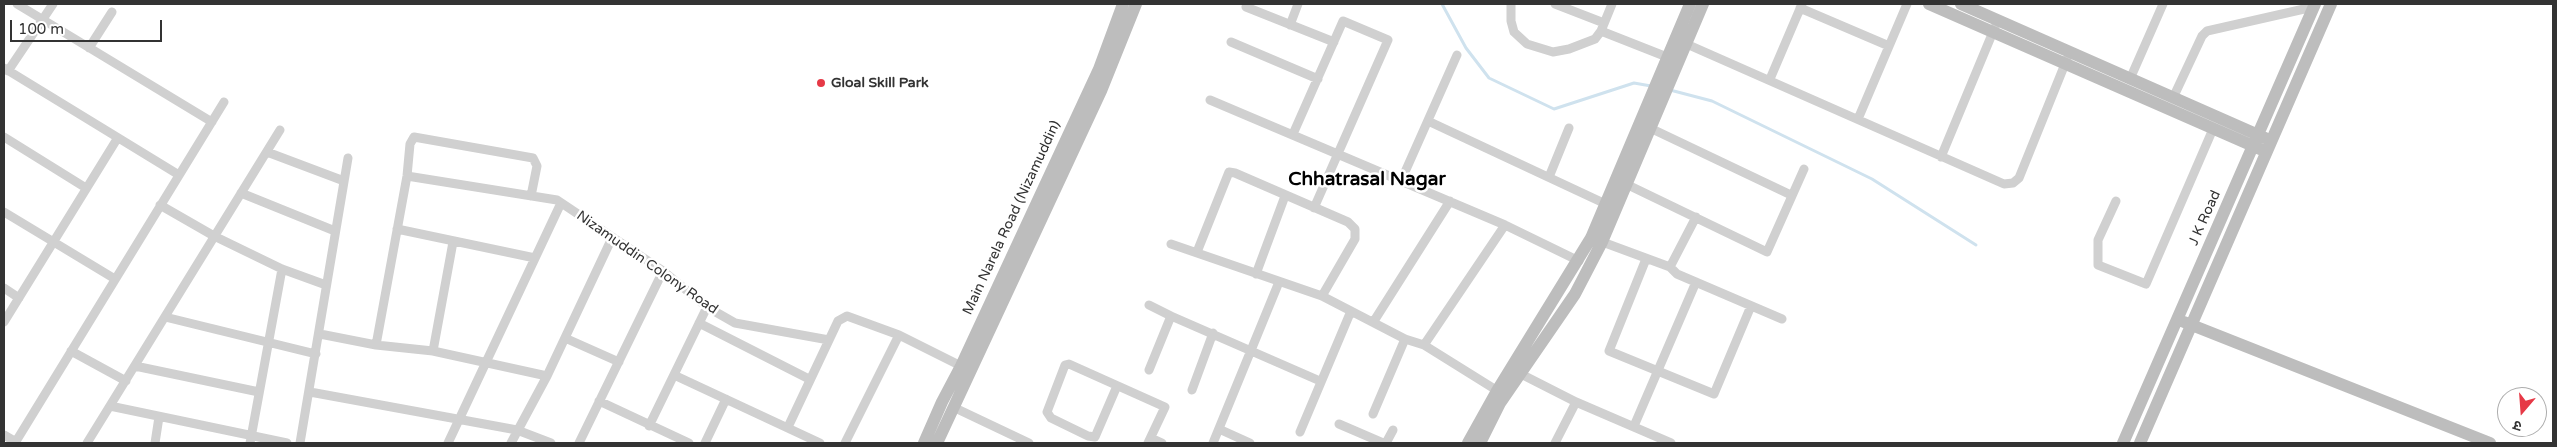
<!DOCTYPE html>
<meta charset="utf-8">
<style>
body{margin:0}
#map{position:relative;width:2557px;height:447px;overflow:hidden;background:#fff;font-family:"Varela Round","Noto Sans Devanagari",sans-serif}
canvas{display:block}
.frame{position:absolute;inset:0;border:5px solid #333;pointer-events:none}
.north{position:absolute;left:2497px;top:387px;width:50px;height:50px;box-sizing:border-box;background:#fff;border:1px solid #adadad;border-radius:50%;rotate:198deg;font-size:14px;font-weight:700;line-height:20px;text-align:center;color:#333}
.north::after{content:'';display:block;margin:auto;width:18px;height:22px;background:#e63946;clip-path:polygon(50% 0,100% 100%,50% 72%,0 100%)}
.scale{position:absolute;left:10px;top:20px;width:152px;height:22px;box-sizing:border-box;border:2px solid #333;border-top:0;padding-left:6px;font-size:15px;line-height:18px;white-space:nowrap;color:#333;-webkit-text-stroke:4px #fff;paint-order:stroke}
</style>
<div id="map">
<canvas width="2557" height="447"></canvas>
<div class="frame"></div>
<div class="north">उ</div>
<div class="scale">100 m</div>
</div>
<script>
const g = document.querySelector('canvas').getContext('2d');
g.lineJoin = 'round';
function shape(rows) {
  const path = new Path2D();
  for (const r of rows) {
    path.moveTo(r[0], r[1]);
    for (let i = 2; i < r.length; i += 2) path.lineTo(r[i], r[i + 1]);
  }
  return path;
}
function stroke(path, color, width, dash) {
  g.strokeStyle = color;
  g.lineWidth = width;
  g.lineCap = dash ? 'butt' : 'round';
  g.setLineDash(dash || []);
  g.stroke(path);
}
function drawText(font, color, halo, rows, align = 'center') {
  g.font = font + ' "Varela Round",sans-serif';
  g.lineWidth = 5;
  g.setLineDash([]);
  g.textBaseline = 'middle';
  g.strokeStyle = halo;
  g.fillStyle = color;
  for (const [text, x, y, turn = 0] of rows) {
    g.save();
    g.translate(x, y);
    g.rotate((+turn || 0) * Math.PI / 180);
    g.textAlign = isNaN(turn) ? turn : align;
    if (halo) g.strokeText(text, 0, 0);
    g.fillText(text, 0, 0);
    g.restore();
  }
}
stroke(shape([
 [1442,4,1466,48,1489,78,1554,109,1634,83,1651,86],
 [1670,90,1712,101,1872,179,1976,245]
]), '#cfe2ee', 3);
stroke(shape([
 [17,4,212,122],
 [1511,4,1511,21,1514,32,1527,44,1553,52,1569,49,1595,39,1601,31,1612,4],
 [1555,4,1604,23],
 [1246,7,1334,42],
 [1800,8,1889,46],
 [1290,25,1298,4],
 [1601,31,1667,57],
 [1231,42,1318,79],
 [1682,42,2004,184,2013,183,2019,178,2067,59],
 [89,48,112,12],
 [4,68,179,175],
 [8,71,53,4],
 [1770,79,1802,4],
 [2130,79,2163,4],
 [2173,98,2202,36,2207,31,2313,7],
 [1210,100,1505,225,1579,261],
 [1858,119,1907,4],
 [1428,121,1610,206],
 [1650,128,1791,195],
 [1293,134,1343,21,1388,40,1314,208],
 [4,137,86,188],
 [267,152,344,181],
 [1941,157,1995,27],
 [407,176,557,200,663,271,707,307,735,323,829,340],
 [1549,177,1569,128],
 [1401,181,1457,55],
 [1628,185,1767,252,1804,169],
 [241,193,335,231],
 [2116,201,2098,240,2098,265,2146,284,2213,129],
 [160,205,214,236,282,269,326,285],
 [4,212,115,279],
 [397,229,535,258],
 [1597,240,1670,267,1677,274,1782,319],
 [1171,244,1322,296,1405,339,1424,345,1501,393],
 [1197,252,1229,172,1235,173,1348,222,1355,229,1355,239,1322,296],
 [1646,259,1609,351,1714,394,1751,306],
 [1670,267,1696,217],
 [1256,274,1285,196],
 [4,288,19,298],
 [1149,305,1171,316],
 [165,317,316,354],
 [1374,321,1450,201],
 [4,322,117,139],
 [699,323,809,379],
 [320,334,376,345,433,351,547,376],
 [565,338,619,362],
 [376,345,407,176,410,144,414,137,533,158,537,166,531,196],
 [1424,345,1505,225],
 [71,351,126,381],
 [433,351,453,242],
 [135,366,259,392],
 [1149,370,1171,316,1320,381],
 [1517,372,1576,402,1671,443],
 [674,375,820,443],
 [1117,386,1095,437,1088,436,1051,418,1047,412,1065,365,1069,364,1165,407,1148,443],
 [1192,390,1213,333],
 [310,392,517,430,551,443],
 [599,401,689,443],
 [110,406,287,443],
 [953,407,1029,443],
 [1373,414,1405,339],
 [1339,424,1383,443],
 [649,426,707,307],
 [1634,426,1696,282],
 [788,427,838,321,847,316,899,335,965,368],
 [1219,429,1250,443],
 [1300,432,1351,311],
 [4,435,16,442],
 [1151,438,1162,443],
 [15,443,224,102],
 [87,443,280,130],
 [155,443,159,417],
 [250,443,282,269],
 [300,443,348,158],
 [448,443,561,203],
 [511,443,547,376,612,238],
 [579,443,663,271],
 [705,443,726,399],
 [845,443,899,335],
 [1213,443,1279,282],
 [1386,443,1393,430],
 [1555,443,1576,402]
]), '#d0d0d0', 9);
stroke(shape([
 [1929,4,2260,149],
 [1961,4,2265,138],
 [2184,322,2490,443],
 [924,443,942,402,961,366,1099,69,1123,4],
 [937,443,1101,91,1136,4],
 [1468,443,1497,391,1591,238,1690,4],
 [1480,443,1500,403,1575,294,1602,242,1703,4],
 [2123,443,2315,4],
 [2140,443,2331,4]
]), '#bdbdbd', 12);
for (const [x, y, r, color] of [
 [821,83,5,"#e63946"]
]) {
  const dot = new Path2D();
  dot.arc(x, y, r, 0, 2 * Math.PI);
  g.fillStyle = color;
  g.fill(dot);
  stroke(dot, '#fff', 2);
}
drawText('bold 14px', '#333', '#fff', [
 ["Gloal Skill Park",831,83]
], 'left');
drawText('14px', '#333', '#fff', [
 ["Main Narela Road (Nizamuddin)",1012,218,-65],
 ["J K Road",2205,218,-66],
 ["Nizamuddin Colony Road",647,263,35]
]);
drawText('bold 19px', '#000', '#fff', [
 ["Chhatrasal Nagar",1367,180]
]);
</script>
